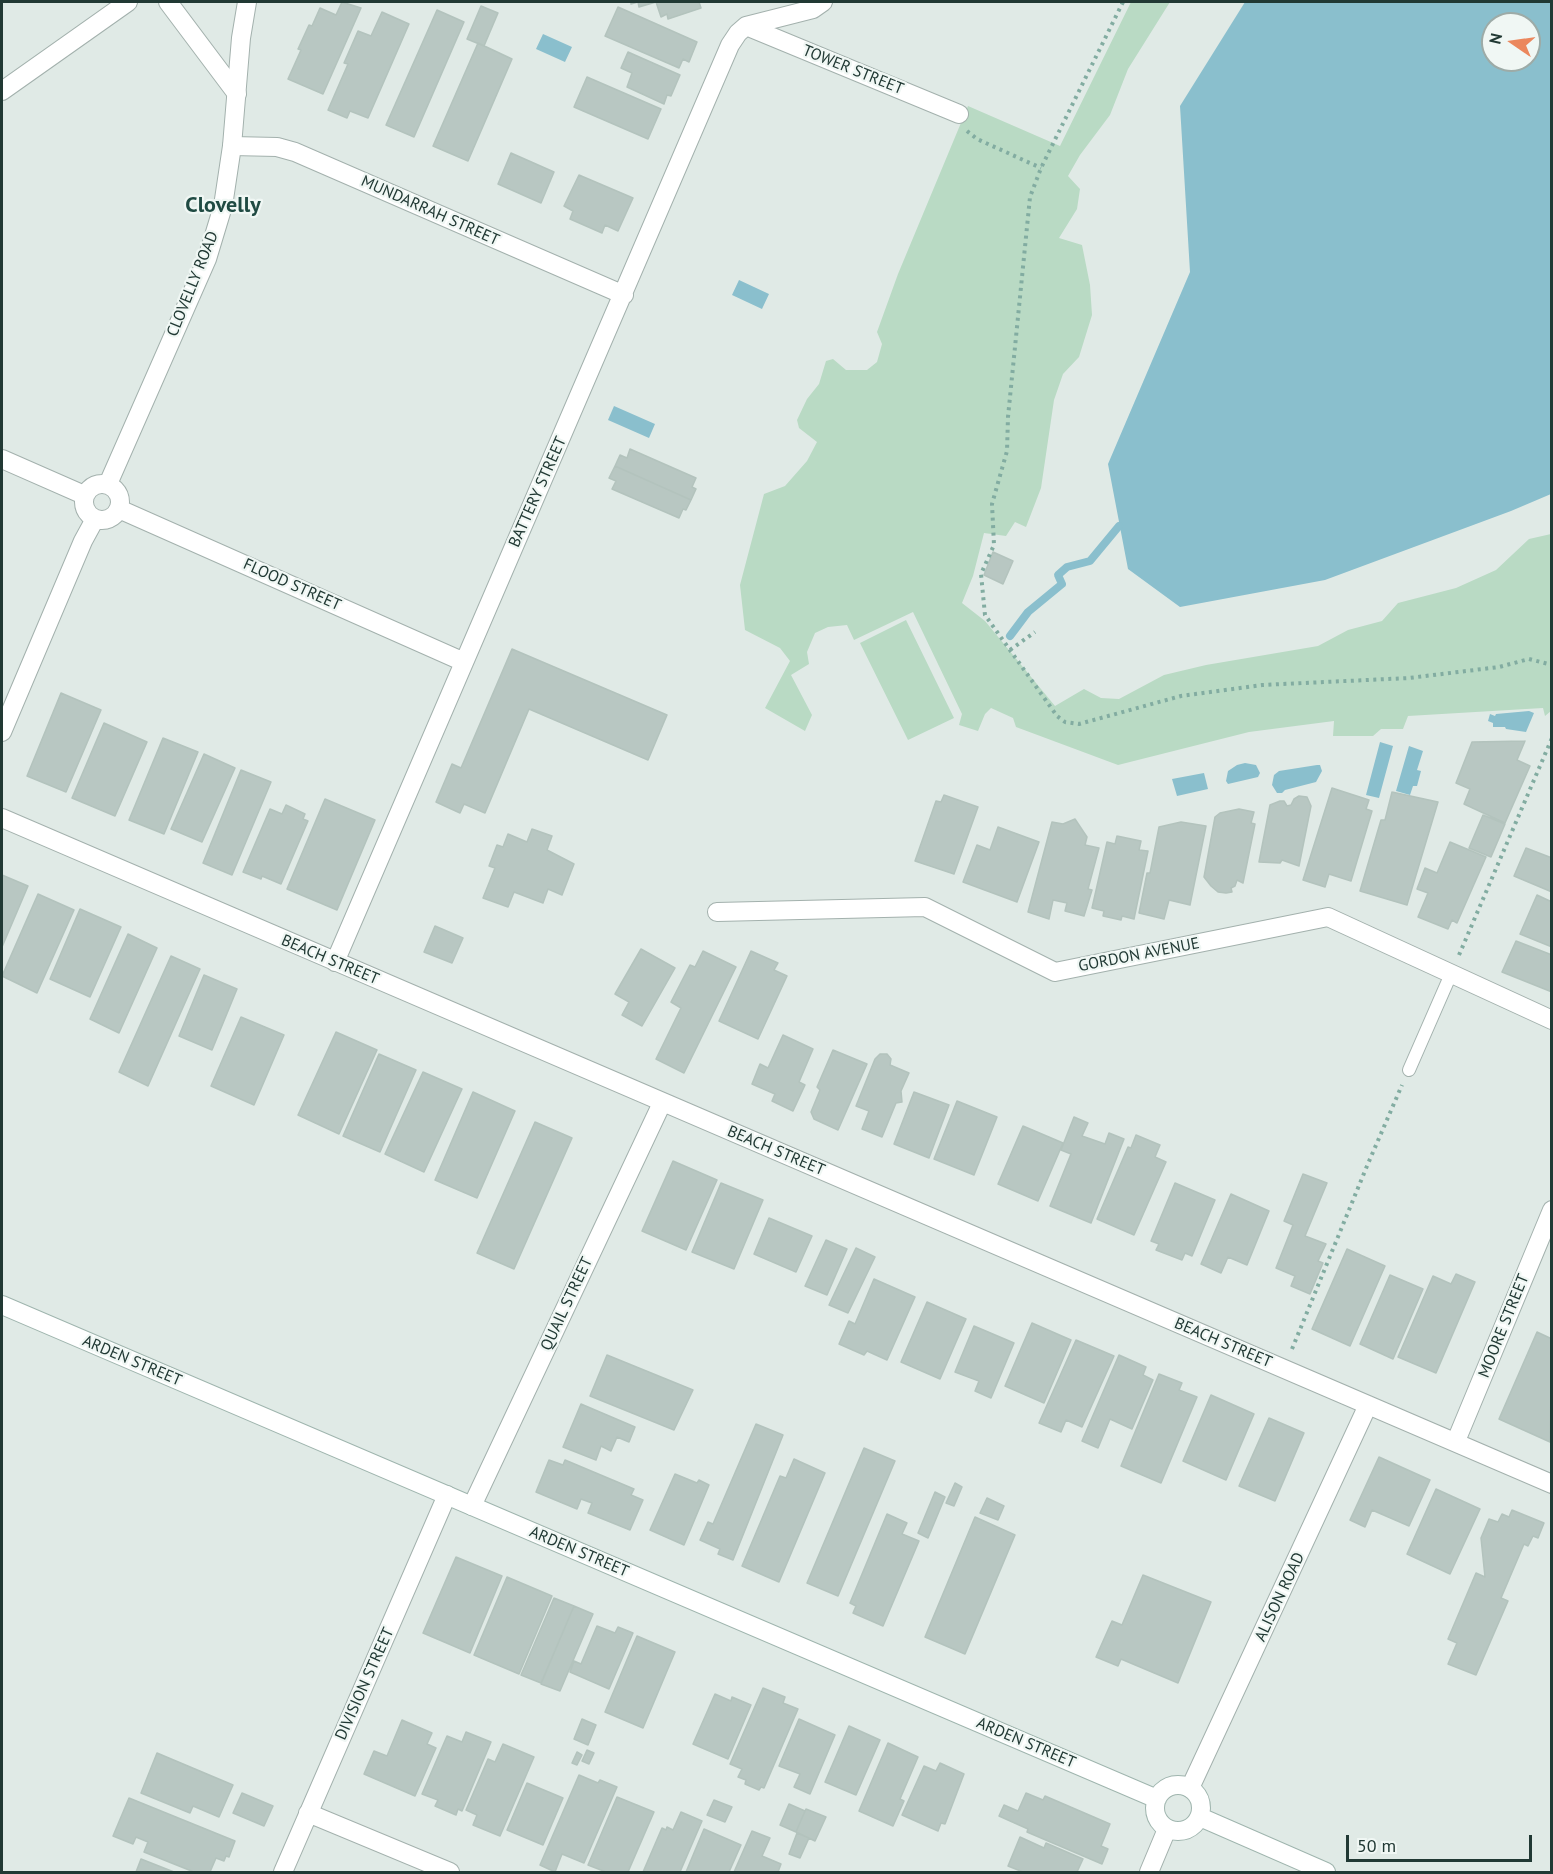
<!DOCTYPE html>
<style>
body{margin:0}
#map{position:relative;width:1553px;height:1874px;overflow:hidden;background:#e0eae6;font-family:"PT Sans",sans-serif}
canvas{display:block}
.frame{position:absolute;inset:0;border:3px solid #213934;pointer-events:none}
.north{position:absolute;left:1481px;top:12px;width:60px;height:60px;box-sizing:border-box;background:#f0f7f4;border:2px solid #9daba7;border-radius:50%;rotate:283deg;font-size:16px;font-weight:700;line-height:24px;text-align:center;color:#213934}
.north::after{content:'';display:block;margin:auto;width:21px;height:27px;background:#eb875d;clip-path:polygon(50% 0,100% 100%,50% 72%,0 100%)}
.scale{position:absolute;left:1346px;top:1835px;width:186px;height:27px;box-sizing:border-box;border:3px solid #213934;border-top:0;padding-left:8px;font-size:18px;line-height:21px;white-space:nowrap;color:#213934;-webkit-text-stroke:4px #f0f7f4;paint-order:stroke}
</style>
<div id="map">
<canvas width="1553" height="1874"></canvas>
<div class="frame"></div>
<div class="north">N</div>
<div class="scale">50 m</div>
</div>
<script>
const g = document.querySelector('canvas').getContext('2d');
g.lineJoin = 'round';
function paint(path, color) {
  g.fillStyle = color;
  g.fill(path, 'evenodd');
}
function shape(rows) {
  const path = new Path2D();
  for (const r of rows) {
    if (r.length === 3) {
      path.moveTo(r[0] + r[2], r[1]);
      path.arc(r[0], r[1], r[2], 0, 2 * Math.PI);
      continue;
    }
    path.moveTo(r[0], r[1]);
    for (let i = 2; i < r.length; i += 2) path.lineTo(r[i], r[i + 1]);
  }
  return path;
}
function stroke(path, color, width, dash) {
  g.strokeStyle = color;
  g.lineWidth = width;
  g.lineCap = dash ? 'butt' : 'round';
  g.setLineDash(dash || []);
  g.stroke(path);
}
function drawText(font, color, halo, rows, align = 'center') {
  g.font = font + ' "PT Sans",sans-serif';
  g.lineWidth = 4.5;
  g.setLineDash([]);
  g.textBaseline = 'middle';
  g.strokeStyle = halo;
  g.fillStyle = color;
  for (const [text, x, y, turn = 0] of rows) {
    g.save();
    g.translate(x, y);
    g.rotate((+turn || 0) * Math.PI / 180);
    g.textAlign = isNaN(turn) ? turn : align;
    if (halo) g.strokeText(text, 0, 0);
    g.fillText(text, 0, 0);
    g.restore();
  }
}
paint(shape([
 [1131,2,1170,2,1128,69,1110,115,1080,155,1068,176,1080,189,1077,209,1059,238,1082,245,1090,285,1092,315,1079,357,1063,374,1054,400,1041,488,1026,527,1015,522,1006,536,984,533,973,576,962,603,985,621,1055,706,1084,689,1101,698,1119,699,1164,675,1206,665,1318,646,1348,630,1382,621,1398,603,1456,588,1496,570,1529,539,1551,534,1551,711,1545,716,1543,708,1408,716,1403,729,1381,729,1373,736,1333,736,1334,721,1249,732,1118,765,1016,727,1013,718,991,708,985,714,978,731,959,725,962,714,913,612,854,640,847,625,828,627,815,633,807,652,809,664,791,675,812,715,805,731,765,708,790,661,780,648,745,630,740,585,764,494,785,486,807,461,817,442,799,428,797,420,807,399,819,384,826,361,833,359,846,370,867,370,877,362,882,344,877,332,898,274,968,106,1060,146],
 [906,620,954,718,908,740,860,643]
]), '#b9dac4');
paint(shape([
 [1245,2,1551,2,1551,494,1511,511,1325,580,1180,607,1128,569,1108,464,1190,272,1180,106],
 [1493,24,1529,24,1529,60,1493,60],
 [543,34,572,47,565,62,536,49],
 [739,280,769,294,762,309,732,295],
 [614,406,655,424,649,438,608,420],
 [1529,711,1534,713,1526,732,1506,729,1505,727,1493,727,1493,723,1488,721,1490,714,1495,716,1496,714],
 [1380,742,1393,746,1379,798,1366,795],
 [1409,746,1423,751,1417,770,1421,771,1417,786,1413,786,1410,795,1396,791],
 [1245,763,1256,765,1260,773,1258,777,1228,784,1226,781,1228,771,1237,765],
 [1317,765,1320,765,1322,771,1316,782,1285,790,1282,793,1277,793,1272,785,1274,775,1279,771],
 [1204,773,1208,789,1177,796,1172,779]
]), '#8abfcd');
stroke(shape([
 [1010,636,1028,612,1062,584,1058,575,1067,567,1090,561,1119,526]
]), '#8abfcd', 8);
const building = shape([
 [342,2,361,8,323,94,288,79,301,50,298,49,309,25,312,26,320,8,336,15,342,2],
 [631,2,656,2,639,7,638,2,631,4,631,2],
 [656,2,699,2,701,8,668,19,667,14,661,17,656,2],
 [481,6,498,13,484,46,467,39,481,6],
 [618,7,697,42,689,62,683,59,679,68,605,36,618,7],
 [437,10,464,22,414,137,386,125,437,10],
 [382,12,409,24,368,118,350,111,347,118,328,110,348,64,344,63,358,31,371,36,382,12],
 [478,43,512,59,468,161,433,146,478,43],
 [628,52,680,75,671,96,667,95,664,104,627,87,632,73,621,68,628,52],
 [587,77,661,109,648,139,574,107,587,77],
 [511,153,554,172,541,203,498,184,511,153],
 [579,175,633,198,618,231,605,225,602,233,570,219,573,211,564,206,579,175],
 [630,449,696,478,692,487,696,489,691,500,615,466,620,455,627,458,630,449],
 [615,466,691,500,686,510,683,509,679,518,612,489,616,481,609,478,615,466],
 [993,552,1013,561,1003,584,984,575,993,552],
 [512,649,667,715,648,760,529,709,485,813,464,804,460,813,436,802,452,764,461,768,512,649],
 [61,693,101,710,66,792,27,776,61,693],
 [104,723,147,742,115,816,72,798,104,723],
 [163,738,198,752,164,834,129,820,163,738],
 [1525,741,1517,760,1530,766,1505,823,1464,804,1470,789,1456,783,1472,742,1525,741],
 [204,754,235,768,202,842,171,829,204,754],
 [241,770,271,782,232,875,203,863,241,770],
 [1332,788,1369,800,1366,809,1372,811,1351,881,1329,874,1325,887,1303,880,1332,788],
 [1392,792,1438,802,1407,905,1360,891,1381,820,1385,820,1392,792],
 [944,795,978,807,954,874,915,861,936,801,941,802,944,795],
 [1299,796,1307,797,1311,806,1299,866,1282,860,1280,863,1259,862,1270,805,1280,801,1284,801,1287,806,1291,805,1294,799,1299,796],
 [325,799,375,820,337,910,287,889,325,799],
 [286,805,305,814,303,819,308,821,281,884,262,876,261,879,243,872,270,809,282,814,286,805],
 [1239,809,1254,812,1251,823,1255,824,1243,883,1237,880,1235,886,1231,888,1232,892,1226,893,1218,892,1211,886,1204,877,1215,817,1220,813,1239,809],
 [1483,815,1505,824,1491,857,1469,848,1483,815],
 [1075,819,1087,837,1085,845,1099,848,1088,889,1092,890,1084,916,1065,911,1067,903,1053,900,1049,919,1028,912,1052,822,1063,824,1075,819],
 [1181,822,1206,826,1190,905,1169,900,1164,919,1139,913,1147,873,1150,873,1159,827,1181,822],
 [998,827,1039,842,1017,902,963,882,977,845,990,850,998,827],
 [532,829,552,836,547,850,574,864,562,895,548,889,543,903,514,892,508,907,483,898,495,868,489,866,497,845,503,847,508,834,527,842,532,829],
 [1117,836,1141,841,1139,850,1148,851,1134,919,1122,916,1121,920,1103,916,1104,911,1092,908,1107,842,1115,844,1117,836],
 [1450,842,1486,857,1457,923,1452,920,1448,929,1418,917,1428,893,1417,889,1425,868,1437,873,1450,842],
 [1526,848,1552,858,1552,892,1514,876,1526,848],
 [2,875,28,886,2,947,2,875],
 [38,894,74,910,37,993,2,976,38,894],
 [1537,895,1552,902,1552,947,1520,934,1537,895],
 [80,909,121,927,90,997,50,979,80,909],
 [435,926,463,938,452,963,424,952,435,926],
 [128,934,157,948,119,1033,90,1019,128,934],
 [1516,941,1552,955,1552,992,1502,972,1516,941],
 [641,949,675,968,642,1026,622,1015,629,1002,615,994,641,949],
 [703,951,736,967,684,1073,656,1059,681,1008,671,1002,690,965,695,967,703,951],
 [751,951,778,963,774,970,787,976,758,1039,719,1021,751,951],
 [171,956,200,969,148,1086,119,1072,171,956],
 [204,975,237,989,212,1050,179,1036,204,975],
 [241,1017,284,1035,254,1105,211,1086,241,1017],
 [336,1032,377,1050,339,1134,298,1115,336,1032],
 [783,1035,813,1049,799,1082,805,1085,793,1111,772,1101,775,1094,752,1084,760,1064,768,1068,783,1035],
 [833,1050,867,1064,838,1130,814,1119,811,1112,820,1090,817,1087,833,1050],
 [379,1054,416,1070,380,1152,343,1136,379,1054],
 [880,1054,887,1054,891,1059,890,1065,909,1073,901,1091,902,1102,896,1103,882,1137,862,1129,869,1111,856,1106,875,1059,880,1054],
 [423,1072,462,1089,424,1172,385,1154,423,1072],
 [473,1092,515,1111,477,1198,435,1180,473,1092],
 [914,1092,949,1105,929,1158,894,1144,914,1092],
 [957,1101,997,1117,974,1175,934,1159,957,1101],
 [1074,1117,1088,1123,1082,1136,1105,1144,1109,1133,1124,1139,1091,1223,1050,1206,1071,1154,1061,1150,1074,1117],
 [535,1122,572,1138,514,1269,477,1253,535,1122],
 [1023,1126,1063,1143,1038,1201,998,1184,1023,1126],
 [1136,1135,1160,1145,1155,1157,1166,1162,1134,1235,1097,1219,1128,1147,1131,1148,1136,1135],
 [673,1161,717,1180,686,1250,642,1231,673,1161],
 [1303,1174,1327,1183,1305,1236,1326,1244,1318,1261,1323,1263,1310,1294,1291,1286,1295,1276,1276,1268,1293,1225,1284,1221,1303,1174],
 [721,1183,763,1200,734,1269,692,1252,721,1183],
 [1175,1183,1215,1200,1192,1256,1185,1253,1182,1260,1156,1250,1159,1244,1151,1241,1175,1183],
 [1231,1194,1269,1211,1247,1265,1228,1257,1221,1273,1201,1264,1231,1194],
 [769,1218,812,1236,796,1272,754,1254,769,1218],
 [826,1240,847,1249,827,1295,805,1286,826,1240],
 [856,1248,875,1257,848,1313,829,1305,856,1248],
 [1347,1249,1385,1266,1350,1346,1312,1329,1347,1249],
 [1456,1274,1475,1282,1436,1373,1398,1357,1433,1276,1451,1284,1456,1274],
 [1390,1275,1423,1289,1393,1359,1360,1344,1390,1275],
 [874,1279,915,1297,887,1360,867,1351,864,1355,839,1344,849,1321,855,1324,874,1279],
 [927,1302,966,1319,940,1379,901,1362,927,1302],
 [1032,1323,1071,1340,1044,1403,1005,1386,1032,1323],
 [974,1326,1014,1343,991,1398,975,1391,979,1381,955,1372,974,1326],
 [1537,1332,1552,1339,1550,1442,1499,1419,1537,1332],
 [1076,1340,1114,1356,1082,1427,1066,1420,1061,1432,1039,1423,1076,1340],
 [607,1355,693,1390,674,1430,590,1396,607,1355],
 [1119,1355,1146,1367,1143,1375,1153,1380,1132,1429,1110,1419,1098,1448,1082,1441,1119,1355],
 [1159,1374,1182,1383,1179,1390,1197,1397,1161,1483,1121,1466,1159,1374],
 [1211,1395,1254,1414,1226,1480,1183,1461,1211,1395],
 [581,1404,635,1427,629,1442,617,1437,611,1451,601,1446,596,1460,563,1447,581,1404],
 [1269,1418,1304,1433,1275,1501,1239,1486,1269,1418],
 [756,1424,783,1435,733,1560,718,1554,720,1549,700,1540,708,1522,713,1524,756,1424],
 [864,1448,895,1461,838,1596,807,1583,864,1448],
 [1379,1457,1430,1480,1409,1526,1372,1510,1365,1527,1350,1520,1379,1457],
 [794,1459,825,1473,779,1582,742,1566,780,1476,786,1478,794,1459],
 [549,1460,563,1465,565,1460,634,1489,631,1495,643,1500,630,1530,588,1513,592,1503,581,1499,577,1509,536,1492,549,1460],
 [675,1474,697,1483,699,1480,709,1485,684,1545,650,1530,675,1474],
 [955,1483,962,1487,954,1506,946,1503,955,1483],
 [1436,1489,1480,1509,1450,1574,1407,1554,1436,1489],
 [935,1492,945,1497,928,1538,918,1533,935,1492],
 [987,1498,1004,1506,998,1520,980,1513,987,1498],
 [1512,1510,1544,1523,1538,1538,1533,1536,1528,1546,1524,1544,1501,1598,1508,1601,1476,1675,1448,1664,1457,1643,1448,1639,1476,1573,1485,1577,1481,1538,1489,1519,1498,1522,1502,1514,1509,1517,1512,1510],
 [887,1514,907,1523,902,1534,919,1541,883,1626,853,1613,856,1606,850,1603,887,1514],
 [975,1517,1015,1535,965,1654,925,1637,975,1517],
 [456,1557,502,1576,470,1653,423,1633,456,1557],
 [1143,1575,1211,1602,1178,1683,1121,1659,1118,1666,1096,1657,1112,1621,1122,1625,1143,1575],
 [507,1577,552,1596,519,1674,474,1655,507,1577],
 [554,1598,574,1606,541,1683,521,1675,554,1598],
 [574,1606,593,1614,560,1691,541,1684,574,1606],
 [597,1626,615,1633,618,1627,633,1633,609,1689,570,1672,574,1661,581,1664,597,1626],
 [637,1636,675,1652,643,1728,605,1712,637,1636],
 [763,1688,785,1697,783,1703,798,1709,764,1788,761,1787,759,1790,745,1784,746,1780,738,1777,742,1769,730,1764,763,1688],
 [715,1694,731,1701,732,1697,751,1705,728,1759,693,1744,715,1694],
 [582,1719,596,1725,588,1745,574,1739,582,1719],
 [799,1719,835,1735,810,1794,794,1787,800,1774,779,1766,799,1719],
 [402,1720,432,1733,427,1744,436,1748,415,1796,364,1774,374,1751,387,1756,402,1720],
 [849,1726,880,1740,856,1795,825,1782,849,1726],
 [466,1732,491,1742,462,1811,458,1809,456,1815,435,1806,438,1800,422,1794,447,1736,462,1742,466,1732],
 [888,1743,918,1757,900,1799,904,1801,893,1826,859,1811,888,1743],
 [503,1744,534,1757,500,1836,473,1825,477,1815,466,1810,488,1759,495,1762,503,1744],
 [587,1750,594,1753,589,1764,582,1761,587,1750],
 [577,1752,582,1755,577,1765,572,1763,577,1752],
 [157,1753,233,1785,219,1817,193,1806,190,1813,141,1793,157,1753],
 [940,1763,964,1774,945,1824,941,1823,938,1831,902,1815,924,1766,936,1771,940,1763],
 [579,1775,598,1783,600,1780,617,1787,584,1863,562,1854,555,1872,540,1865,579,1775],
 [527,1783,563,1798,543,1845,507,1830,527,1783],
 [242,1793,273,1806,264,1826,233,1813,242,1793],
 [1026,1793,1043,1800,1045,1796,1110,1824,1101,1846,1108,1849,1102,1864,1027,1832,1028,1829,999,1816,1004,1805,1018,1811,1026,1793],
 [617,1797,654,1812,628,1872,606,1872,588,1865,617,1797],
 [129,1798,235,1841,229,1857,226,1856,224,1861,216,1858,210,1872,194,1872,144,1852,148,1842,136,1837,133,1844,113,1836,129,1798],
 [714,1800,732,1807,725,1822,707,1815,714,1800],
 [789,1804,805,1811,796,1832,780,1825,789,1804],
 [806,1809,826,1817,815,1841,796,1832,806,1809],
 [681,1812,702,1821,680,1872,643,1872,662,1828,666,1830,667,1827,673,1830,681,1812],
 [704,1829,741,1845,729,1872,686,1872,704,1829],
 [752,1831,770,1838,762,1856,781,1864,778,1872,734,1872,752,1831],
 [797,1833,809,1838,800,1858,789,1854,797,1833],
 [1020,1837,1044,1848,1046,1843,1083,1859,1077,1872,1023,1872,1008,1866,1020,1837],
 [141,1859,174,1872,136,1872,141,1859]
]);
paint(building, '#b8c7c2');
stroke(building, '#b3c3bd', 1.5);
const service = shape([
 [1409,1070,1451,974]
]);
const minor = shape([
 [168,2,237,94],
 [746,26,959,114],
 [2,91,128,2],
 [232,146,277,147,295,152,624,295],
 [2,459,84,495],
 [119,509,464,662],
 [2,818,1552,1484],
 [717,912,925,907,1055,972,1328,917,1552,1020],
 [335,962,730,45,738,33,746,26,813,9,823,2],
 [1456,1441,1552,1210],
 [472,1506,662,1103],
 [1190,1788,1368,1405],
 [308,1813,450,1872],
 [283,1872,447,1495]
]);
const tertiary = shape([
 [102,502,18],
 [108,484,207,259,223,206,232,146,241,38,247,2],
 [2,732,83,541,95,519],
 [1149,1872,1167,1829]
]);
const secondary = shape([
 [2,1305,1157,1799],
 [1178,1808,23],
 [1200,1817,1326,1872]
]);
stroke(service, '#a3b1ad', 14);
stroke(minor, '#a3b1ad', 20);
stroke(tertiary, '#a3b1ad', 20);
stroke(secondary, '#9fb5ae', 20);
stroke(shape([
 [1123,2,1041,168,1030,197,1008,417,1007,451,992,504,994,545,981,574,985,615,1057,716,1065,722,1079,724,1181,696,1262,685,1409,678,1499,667,1529,659,1552,665],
 [967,131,977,139,1041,168],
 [1010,650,1035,632],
 [1459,955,1552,738],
 [1292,1349,1367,1166,1402,1085]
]), '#82aca1', 4, [3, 4.5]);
stroke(service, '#fff', 12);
stroke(minor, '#fff', 18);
stroke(tertiary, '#fff', 18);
stroke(secondary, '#fff', 18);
drawText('16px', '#213934', '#f0f7f4', [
 ["TOWER STREET",853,70,22],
 ["MUNDARRAH STREET",430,211,24],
 ["CLOVELLY ROAD",193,284,-68],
 ["BATTERY STREET",538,492,-66],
 ["FLOOD STREET",292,585,24],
 ["GORDON AVENUE",1139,955,-11],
 ["BEACH STREET",330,960,23],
 ["BEACH STREET",776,1151,23],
 ["QUAIL STREET",567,1304,-65],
 ["MOORE STREET",1504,1326,-68],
 ["BEACH STREET",1223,1343,23],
 ["ARDEN STREET",132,1361,23],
 ["ARDEN STREET",579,1552,23],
 ["ALISON ROAD",1280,1597,-65],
 ["DIVISION STREET",365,1684,-66],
 ["ARDEN STREET",1026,1743,23]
]);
drawText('bold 22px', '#1f4a42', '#f0f7f4', [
 ["Clovelly",223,206]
]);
</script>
